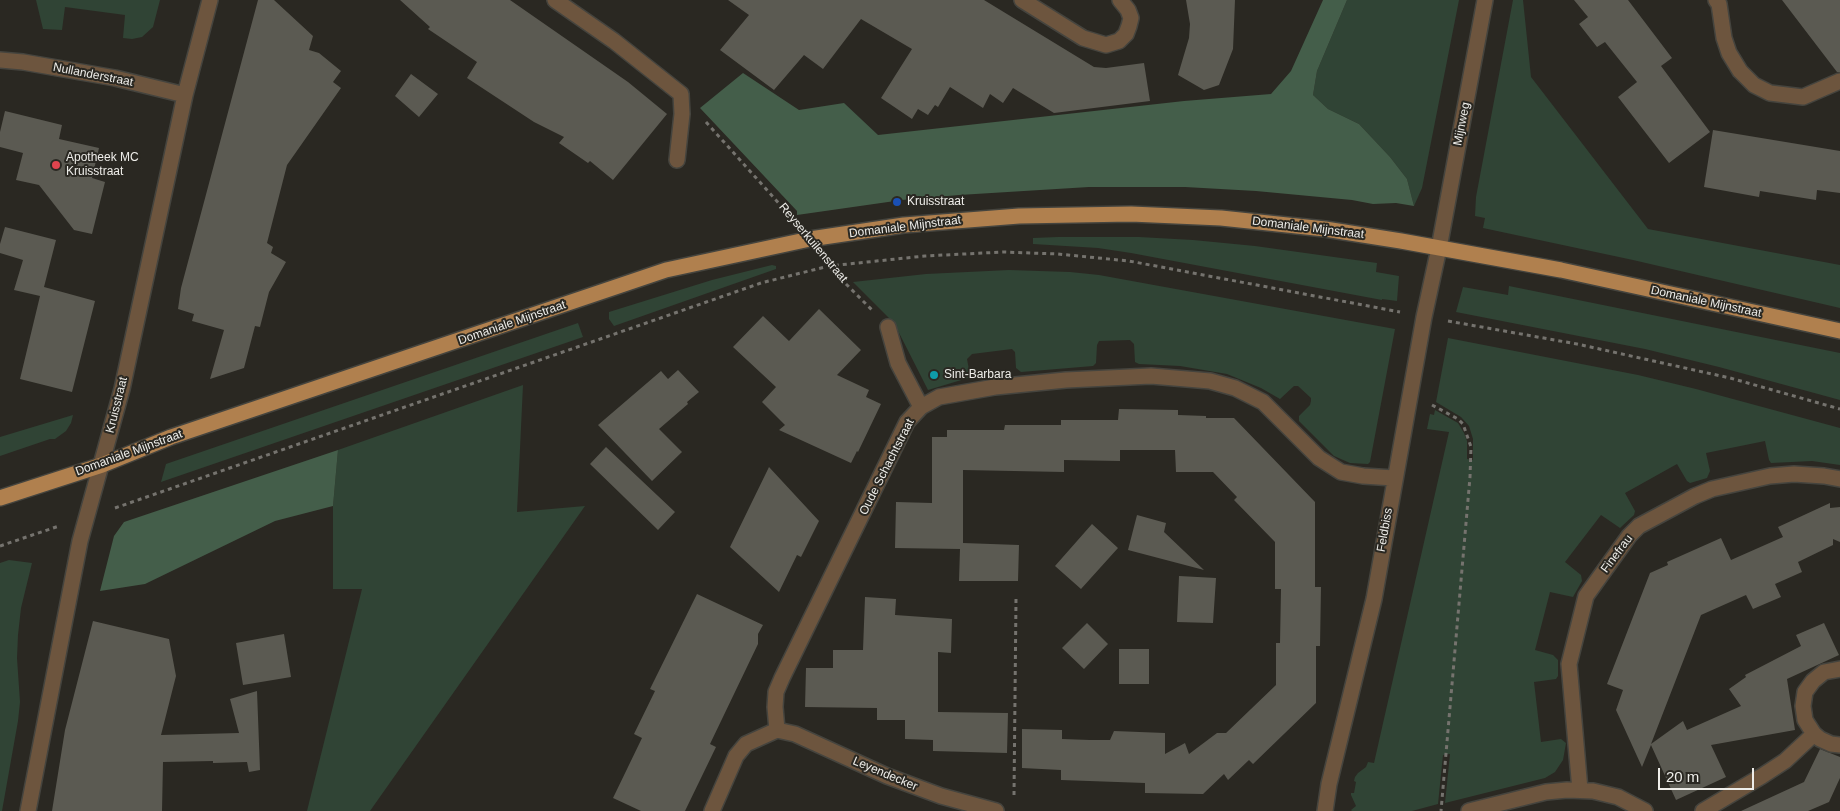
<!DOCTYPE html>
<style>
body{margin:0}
#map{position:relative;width:1840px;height:811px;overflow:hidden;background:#2a2822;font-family:Arial,sans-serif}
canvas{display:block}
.scale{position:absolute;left:1658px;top:768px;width:96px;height:22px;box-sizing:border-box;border:2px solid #eeede9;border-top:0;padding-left:6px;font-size:15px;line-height:18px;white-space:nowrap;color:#eeede9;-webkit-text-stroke:4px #2a2822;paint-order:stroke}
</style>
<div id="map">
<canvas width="1840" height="811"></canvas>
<div class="scale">20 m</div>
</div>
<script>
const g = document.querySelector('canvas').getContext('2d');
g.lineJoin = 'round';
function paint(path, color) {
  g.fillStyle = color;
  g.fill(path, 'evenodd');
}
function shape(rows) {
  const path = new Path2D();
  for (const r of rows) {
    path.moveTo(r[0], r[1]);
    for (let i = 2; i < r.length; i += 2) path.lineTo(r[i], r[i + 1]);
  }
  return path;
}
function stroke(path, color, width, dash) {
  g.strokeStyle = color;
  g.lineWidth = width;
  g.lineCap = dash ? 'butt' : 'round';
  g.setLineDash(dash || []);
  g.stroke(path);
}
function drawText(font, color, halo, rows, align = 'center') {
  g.font = font + ' Arial,sans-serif';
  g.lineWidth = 4;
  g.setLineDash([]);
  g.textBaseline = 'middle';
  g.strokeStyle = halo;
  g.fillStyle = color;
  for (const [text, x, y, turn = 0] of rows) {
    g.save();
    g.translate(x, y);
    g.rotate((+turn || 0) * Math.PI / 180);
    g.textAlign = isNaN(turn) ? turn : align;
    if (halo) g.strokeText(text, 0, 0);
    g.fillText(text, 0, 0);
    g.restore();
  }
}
paint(shape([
 [36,0,160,0,153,27,142,37,132,39,123,38,125,15,65,7,62,30,43,29],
 [1347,0,1459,0,1422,188,1414,206,1407,179,1390,157,1359,124,1328,109,1313,95,1317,71],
 [1513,0,1523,0,1531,77,1648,229,1840,265,1840,308,1633,260,1483,228,1485,218,1475,216,1476,197],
 [1058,237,1139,237,1193,240,1255,246,1377,263,1376,272,1399,276,1397,301,1382,299,1382,300,1131,253,1098,248,1033,244,1033,238],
 [772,265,776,266,776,269,614,326,609,319,609,312,712,280],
 [1009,270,1070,272,1099,275,1395,329,1370,462,1368,464,1350,463,1334,456,1299,421,1299,416,1310,405,1311,401,1311,398,1298,386,1294,386,1280,399,1261,388,1227,374,1180,366,1139,364,1135,362,1134,344,1130,340,1099,341,1097,345,1096,363,1093,366,1021,372,1016,368,1015,352,1012,349,972,354,967,359,970,375,968,378,928,390,894,323,853,282,926,274],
 [1509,286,1840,353,1840,400,1719,367,1645,349,1456,312,1463,287,1508,295],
 [578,323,583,337,161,482,166,464],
 [1448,338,1638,375,1696,389,1840,428,1840,465,1812,461,1771,463,1769,460,1765,441,1706,453,1710,471,1707,478,1690,483,1687,481,1677,464,1625,493,1635,511,1634,515,1620,528,1601,515,1565,562,1581,575,1582,581,1573,597,1550,592,1535,650,1553,655,1558,660,1558,676,1556,679,1534,682,1541,742,1561,739,1566,743,1563,760,1555,772,1545,778,1445,803,1450,754,1443,755,1438,804,1412,811,1352,811,1351,810,1356,806,1351,795,1351,793,1354,793,1356,782,1354,781,1355,777,1358,773,1366,767,1368,762,1374,763,1449,432,1427,429,1430,414,1434,415,1435,410,1458,423,1464,433,1467,441,1467,459,1473,460,1473,439,1469,426,1461,417,1436,402],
 [523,385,517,512,585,506,370,811,307,811,362,589,333,589,333,506,338,450],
 [73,415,71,423,66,431,55,439,50,439,0,456,0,437],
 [9,560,32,563,21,608,18,635,17,658,20,702,18,721,2,811,0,811,0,563]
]), '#304435');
paint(shape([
 [1323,0,1347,0,1317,71,1313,95,1328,109,1359,124,1390,157,1407,179,1414,206,1396,203,1373,204,1352,200,1256,191,1185,187,1089,187,959,195,902,200,797,215,797,211,700,108,743,73,799,110,844,103,878,135,1184,101,1271,94,1291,71],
 [338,450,333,506,275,521,145,584,100,591,114,536,124,522]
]), '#445e4a');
paint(shape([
 [258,0,274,0,313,36,309,50,319,53,341,71,333,82,341,88,287,165,267,243,273,247,271,253,286,262,269,292,260,327,255,326,244,368,210,379,224,330,192,321,194,314,178,309,181,288],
 [400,0,510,0,628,82,667,114,613,180,590,161,588,163,559,143,564,137,534,122,467,78,477,62,428,29,430,27],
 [728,0,984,0,1094,67,1106,68,1144,63,1150,101,1054,113,1013,88,1003,103,990,94,983,108,950,87,938,107,935,105,928,115,918,109,912,119,881,98,912,49,861,19,823,69,804,55,774,90,720,50,749,15],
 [1186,0,1235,0,1233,49,1219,85,1204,90,1178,75,1189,38,1190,24],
 [1574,0,1628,0,1672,58,1661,66,1710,132,1669,163,1618,97,1637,82,1605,42,1597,47,1579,24,1588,17],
 [1782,0,1840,0,1840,72,1837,72],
 [411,74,438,94,419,117,395,96],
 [5,111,62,125,59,139,99,148,92,178,105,182,92,234,74,230,39,185,16,180,23,153,0,147,0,132],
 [1713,130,1840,151,1840,193,1817,190,1816,200,1760,191,1759,197,1704,187],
 [5,227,56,240,44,287,95,301,72,392,20,379,40,296,14,290,23,260,0,253,0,244],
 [819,309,861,350,837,375,869,390,866,397,881,404,858,452,857,451,851,463,779,430,785,425,762,402,776,387,733,347,763,316,789,341],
 [678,370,699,392,687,402,688,404,659,429,682,452,652,481,598,425,661,371,668,379],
 [1119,409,1178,410,1178,415,1206,416,1206,418,1234,418,1315,502,1315,587,1321,587,1320,646,1316,646,1316,703,1253,764,1249,760,1228,780,1224,774,1203,794,1145,793,1145,783,1061,780,1061,770,1022,768,1022,729,1062,730,1062,739,1090,740,1110,740,1114,731,1165,733,1165,754,1185,743,1189,754,1217,733,1226,733,1276,685,1276,643,1280,643,1281,589,1275,589,1275,542,1234,500,1237,497,1213,472,1176,472,1175,450,1120,450,1120,461,1064,460,1064,472,963,470,963,543,1019,545,1018,581,959,581,960,549,895,548,896,502,932,503,932,437,947,437,947,430,1004,430,1005,425,1061,425,1061,420,1118,420],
 [606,447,675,512,658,530,590,464],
 [769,467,819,521,801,557,797,555,779,592,730,547],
 [1830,503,1830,508,1840,507,1840,542,1833,539,1833,545,1798,562,1802,572,1775,584,1781,597,1753,609,1746,595,1701,615,1651,744,1683,721,1687,730,1741,706,1729,689,1746,677,1745,675,1801,646,1796,635,1824,623,1839,655,1787,679,1795,730,1711,745,1726,777,1676,800,1651,745,1642,767,1616,710,1623,690,1607,684,1650,573,1668,565,1667,562,1721,538,1731,560,1783,537,1778,527],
 [1137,515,1166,523,1164,532,1204,570,1128,550],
 [1092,524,1118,548,1081,589,1055,566],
 [1179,576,1216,578,1213,623,1177,622],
 [697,594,763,625,758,634,758,644,710,744,716,747,685,811,641,811,613,798,642,738,634,734,655,691,650,689],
 [865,597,896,599,895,615,952,619,951,653,938,652,938,712,1008,713,1007,753,933,751,933,740,905,739,905,720,877,720,877,708,805,707,806,668,833,668,833,650,863,650],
 [93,621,169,639,176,676,161,735,239,733,230,699,257,691,260,770,249,772,247,762,213,763,213,761,163,762,162,811,52,811,65,730],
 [1087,623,1108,644,1084,669,1062,648],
 [284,634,291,677,243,685,236,643],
 [1119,649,1149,649,1149,684,1119,684],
 [1820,749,1840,757,1840,778,1829,802,1808,811,1741,811,1804,782]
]), '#5b5a52');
const minor = shape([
 [555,0,614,41,681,94,682,114,677,160],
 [1022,0,1083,38,1106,45,1119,41,1126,34,1129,26,1131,18,1128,10,1120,0],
 [1716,0,1719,4,1724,38,1729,53,1740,71,1754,85,1770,93,1803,97,1840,81],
 [0,60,23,62,115,78,185,95],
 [888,327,898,363,921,407],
 [1840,669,1824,672,1813,681,1805,692,1803,706,1805,720,1814,734,1820,739,1831,744,1840,745],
 [777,730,775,707,776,692,782,678,907,422,921,407,939,397,995,387,1066,380,1151,376,1210,381,1235,388,1263,402,1319,458,1341,472,1363,476,1394,478],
 [777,730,795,734,887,776,941,796,996,811],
 [1580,790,1569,664,1586,596,1629,536,1639,526,1695,496,1712,489,1770,476,1794,474,1824,476,1840,479],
 [28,811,80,541,122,389,185,95,210,0],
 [712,811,736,756,746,744,777,730],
 [1325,811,1329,784,1374,599,1424,317,1439,248,1485,0],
 [1469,811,1546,792,1567,790,1593,791,1618,797,1645,811],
 [1703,811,1762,776,1785,761,1814,734]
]);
const major = shape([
 [0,498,102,465,171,437,666,270,810,239,904,225,1019,216,1131,214,1221,218,1325,229,1401,241,1561,270,1840,331]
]);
stroke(minor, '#45443e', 18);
stroke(major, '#45443e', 18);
stroke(shape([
 [706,122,792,218],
 [829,267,872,310],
 [1448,321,1577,344,1730,378,1840,409],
 [1432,405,1458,419,1463,424,1471,447,1470,477,1441,811],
 [115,508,761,283,829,266,925,256,1003,252,1058,254,1129,261,1400,312],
 [0,546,59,526],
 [1014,795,1016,599]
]), '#75736e', 3, [4, 4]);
stroke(minor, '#6d553e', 15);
stroke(major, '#b0804e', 15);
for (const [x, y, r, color] of [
 [56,165,5,"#e0444e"],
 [897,202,5,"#1a4fb4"],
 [934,375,5,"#0f9aa8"]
]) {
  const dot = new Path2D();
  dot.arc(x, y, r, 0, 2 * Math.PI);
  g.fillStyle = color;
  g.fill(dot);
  stroke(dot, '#2a2822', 2);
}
drawText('12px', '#eeede9', '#2a2822', [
 ["Nullanderstraat",93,75,11],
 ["Mijnweg",1462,124,-79],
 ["Domaniale Mijnstraat",905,227,-7],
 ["Domaniale Mijnstraat",1308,228,7],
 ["Reyserkuilenstraat",813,243,50],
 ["Domaniale Mijnstraat",1706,302,12],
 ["Domaniale Mijnstraat",512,323,-19],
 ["Kruisstraat",117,405,-76],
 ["Domaniale Mijnstraat",129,453,-20],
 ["Oude Schachtstraat",887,467,-63],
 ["Feldbiss",1385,530,-80],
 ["Finefrau",1617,554,-53],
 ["Leyendecker",885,774,23]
]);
drawText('12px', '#eeede9', '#2a2822', [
 ["Apotheek MC",66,158],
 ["Kruisstraat",66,172],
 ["Kruisstraat",907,202],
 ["Sint-Barbara",944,375]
], 'left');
</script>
